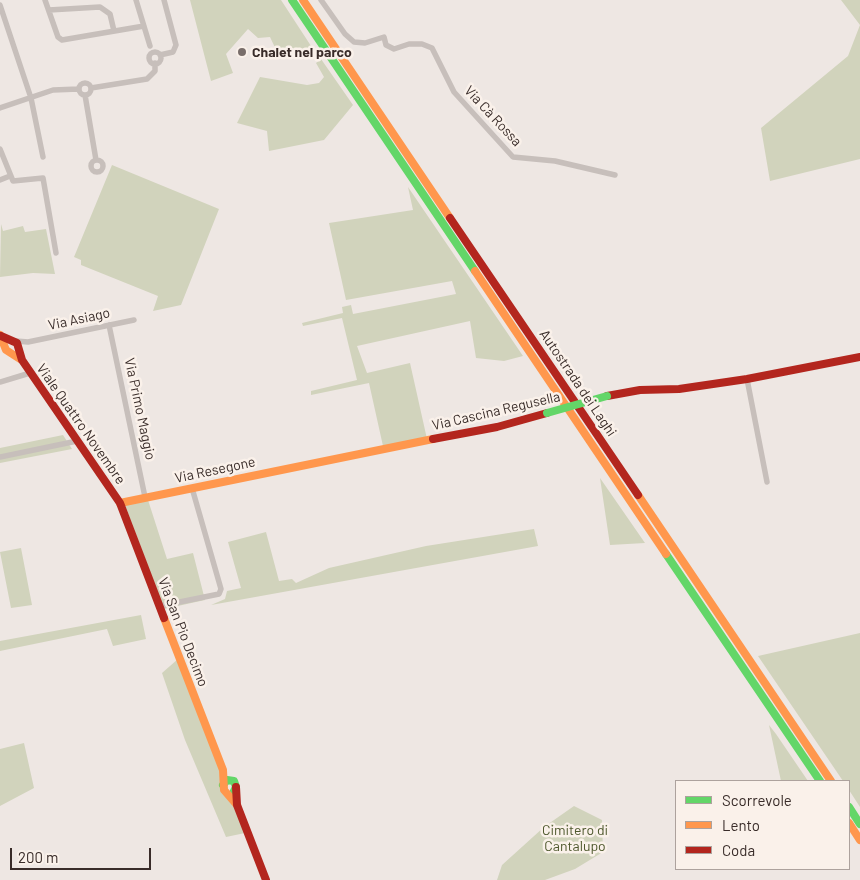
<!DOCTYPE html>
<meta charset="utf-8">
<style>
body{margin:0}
#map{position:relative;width:860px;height:880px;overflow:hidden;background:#eee7e3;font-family:Barlow,sans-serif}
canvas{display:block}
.legend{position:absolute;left:675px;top:780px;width:175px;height:90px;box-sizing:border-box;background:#faf1ea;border:1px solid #ada29d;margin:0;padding:6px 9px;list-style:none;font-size:15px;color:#392c29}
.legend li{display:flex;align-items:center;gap:10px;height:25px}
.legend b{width:25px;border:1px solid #ada29d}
.scale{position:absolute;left:10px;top:848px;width:141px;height:22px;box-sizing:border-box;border:2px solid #392c29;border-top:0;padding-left:6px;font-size:15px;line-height:18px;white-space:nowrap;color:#392c29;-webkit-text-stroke:4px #faf1ea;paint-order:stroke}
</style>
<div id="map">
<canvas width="860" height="880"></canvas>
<ul class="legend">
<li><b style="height:6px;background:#63d668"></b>Scorrevole</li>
<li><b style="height:6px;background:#ff974d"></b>Lento</li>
<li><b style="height:6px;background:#b3261e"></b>Coda</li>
</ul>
<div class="scale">200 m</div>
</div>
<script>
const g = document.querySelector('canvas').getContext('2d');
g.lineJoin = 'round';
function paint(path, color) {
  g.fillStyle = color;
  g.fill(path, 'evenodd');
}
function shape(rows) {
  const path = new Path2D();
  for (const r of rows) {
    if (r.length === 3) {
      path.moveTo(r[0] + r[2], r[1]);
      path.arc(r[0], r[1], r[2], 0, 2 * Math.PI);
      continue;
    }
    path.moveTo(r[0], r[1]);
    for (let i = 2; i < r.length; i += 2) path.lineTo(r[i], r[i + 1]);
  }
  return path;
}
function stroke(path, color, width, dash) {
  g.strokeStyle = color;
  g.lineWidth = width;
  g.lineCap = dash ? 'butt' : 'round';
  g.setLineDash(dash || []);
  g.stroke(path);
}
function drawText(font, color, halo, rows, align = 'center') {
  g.font = font + ' Barlow,sans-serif';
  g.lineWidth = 5;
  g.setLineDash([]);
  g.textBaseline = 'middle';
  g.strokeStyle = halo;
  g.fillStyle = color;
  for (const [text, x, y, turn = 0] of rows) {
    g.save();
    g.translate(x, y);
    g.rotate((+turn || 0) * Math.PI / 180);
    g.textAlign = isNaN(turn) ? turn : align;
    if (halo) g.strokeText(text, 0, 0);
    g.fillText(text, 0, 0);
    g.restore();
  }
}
paint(shape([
 [190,0,281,0,313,49,279,56,270,37,258,38,248,29,226,54,233,73,211,81],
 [841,0,860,0,860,159,770,181,761,128,848,56,860,25],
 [321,59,353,105,324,140,269,151,267,131,237,123,260,77,307,85,319,83,324,77,316,63],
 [112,165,219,209,181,305,153,311,158,296,81,265,81,260,74,257],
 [408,187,523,356,504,361,476,358,470,321,357,346,367,373,410,363,427,439,383,446,369,383,311,395,311,391,357,380,342,318,303,326,302,323,343,313,342,307,351,305,353,314,456,294,452,281,346,300,329,223,413,210],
 [1,224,3,231,23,226,25,232,46,229,55,274,33,273,0,277],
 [63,435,72,449,0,463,0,448],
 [600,478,645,543,610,545],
 [148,500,167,559,193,553,205,600,164,609,125,505],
 [534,529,538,546,211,605,225,599,227,591,241,588,228,542,266,532,279,581,292,579,296,583,329,568,426,546],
 [21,548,32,605,11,608,0,552],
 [141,615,146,639,113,646,107,629,0,651,0,641],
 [860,633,860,807,849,790,849,781,843,781,758,656],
 [178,659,207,734,245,833,226,837,185,740,162,673],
 [769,725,776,734,808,781,781,781],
 [24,743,34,788,0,806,0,749],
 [574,806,602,820,603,852,575,869,545,880,497,880,502,865,544,827]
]), '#d1d3bc');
stroke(shape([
 [45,0,58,37,62,40,144,26],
 [136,0,150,46],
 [321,0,345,34,354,42,365,43,384,37,386,45,394,49,409,44,422,44,432,48,454,92,513,157,555,161,615,175],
 [0,5,31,98,43,157],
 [49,10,100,7,110,14,114,31],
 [155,58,6],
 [160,55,173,52,176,45,164,0],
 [85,89,6],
 [91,88,147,79,155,71,155,63],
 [85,95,96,160],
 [0,108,53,90,79,89],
 [0,149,13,181,43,178,56,253],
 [97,166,6],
 [0,180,10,176],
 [109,325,145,497],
 [16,341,28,342,134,320],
 [747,379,767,482],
 [0,382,30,373],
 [0,457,77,441],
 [160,606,219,594,221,589,192,488]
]), '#c7bfbb', 5.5);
stroke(shape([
 [292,0,475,271],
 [666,554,820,781],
 [223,785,227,780,234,781,236,787,234,791],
 [849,807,860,824]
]), '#63d668', 8);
stroke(shape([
 [303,0,450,218],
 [475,271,666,554],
 [0,335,6,350,20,359],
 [638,495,831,781],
 [120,503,433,439],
 [164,618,223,770,224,790,237,805],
 [849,823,860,840]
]), '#ff974d', 8);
stroke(shape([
 [450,218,638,495],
 [1,336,17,343,22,360,120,503,164,618],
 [607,396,640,390,679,389,747,379,860,357],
 [433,439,497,427,547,413],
 [236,787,237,805,266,880]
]), '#b3261e', 8);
stroke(shape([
 [547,413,607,396]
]), '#63d668', 8);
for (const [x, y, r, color] of [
 [242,52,5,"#786d6a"]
]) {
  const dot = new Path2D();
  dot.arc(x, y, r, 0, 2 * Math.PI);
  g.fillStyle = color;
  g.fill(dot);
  stroke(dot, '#faf1ea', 2);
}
drawText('bold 14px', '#392c29', '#faf1ea', [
 ["Chalet nel parco",252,52]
], 'left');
drawText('14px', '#392c29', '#faf1ea', [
 ["Via Cà Rossa",493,116,47],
 ["Via Asiago",79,319,-12],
 ["Autostrada dei Laghi",578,383,56],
 ["Via Primo Maggio",140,409,78],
 ["Via Cascina Regusella",496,411,-13],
 ["Viale Quattro Novembre",81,424,55],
 ["Via Resegone",215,470,-12],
 ["Via San Pio Decimo",183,632,69]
]);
drawText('14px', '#4d572c', '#faf1ea', [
 ["Cimitero di",575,830],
 ["Cantalupo",575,846]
]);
</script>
